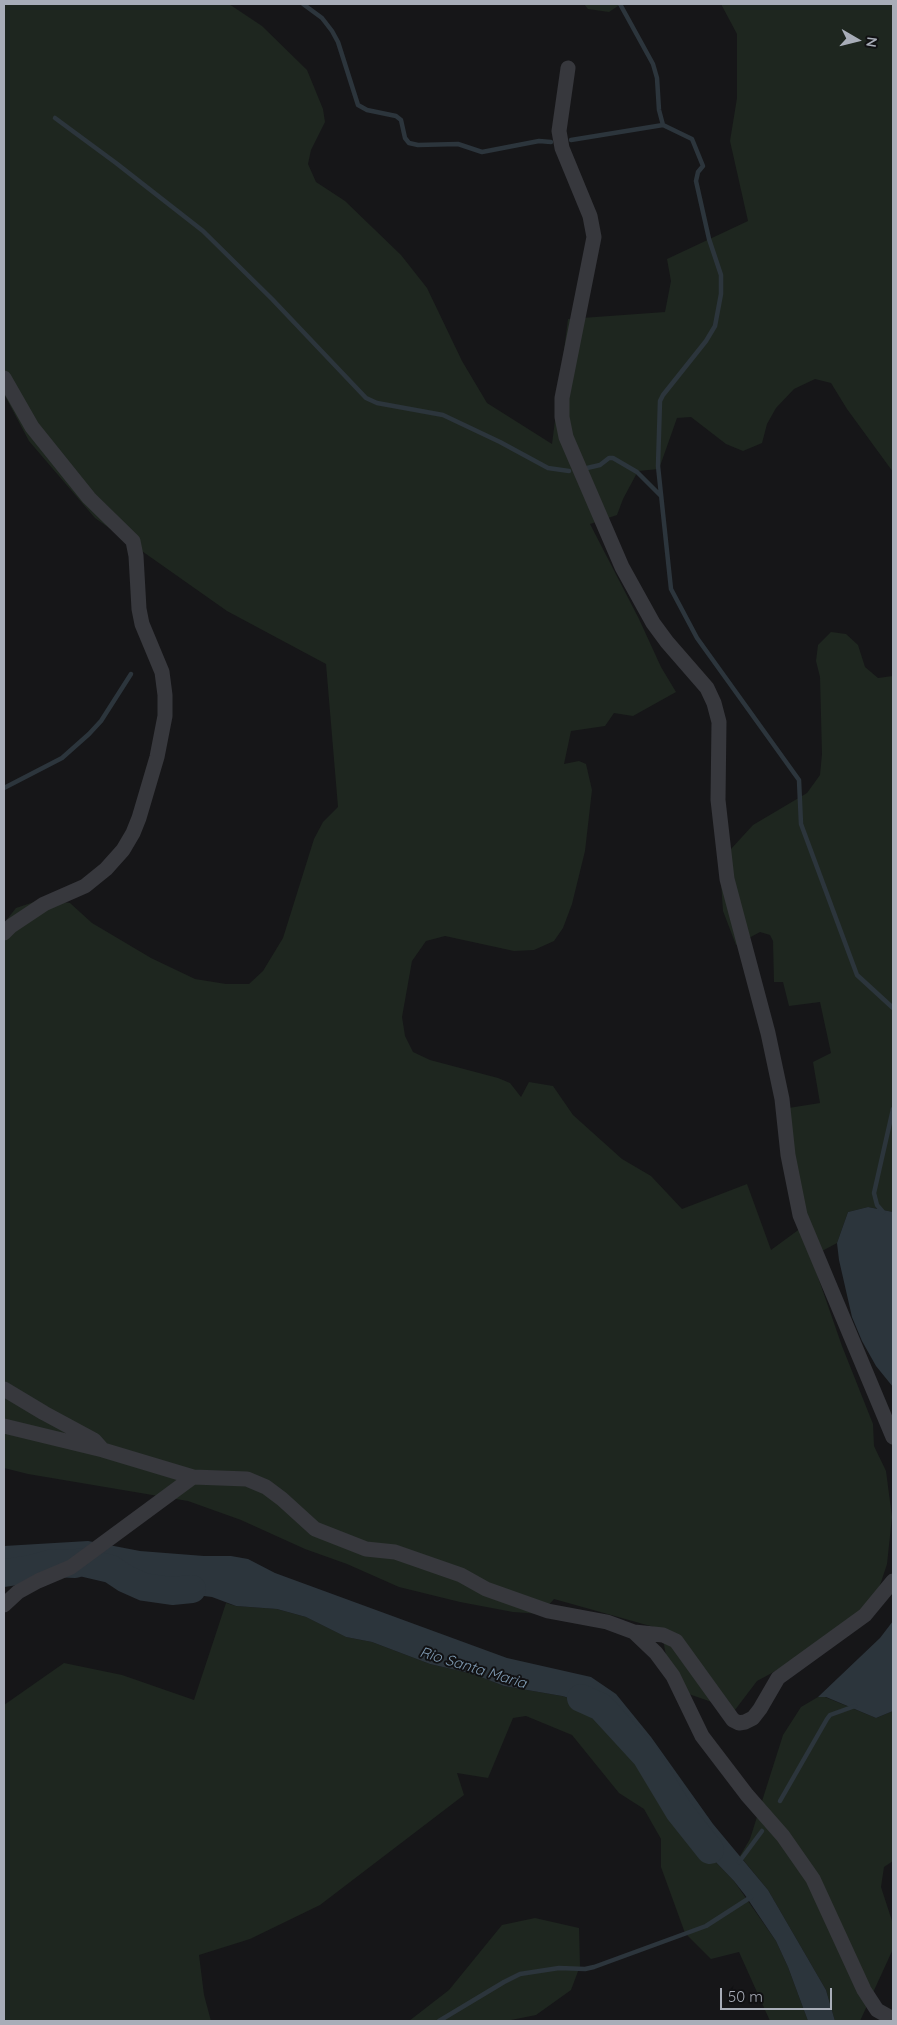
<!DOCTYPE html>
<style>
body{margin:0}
#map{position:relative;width:897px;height:2025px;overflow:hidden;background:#161618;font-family:Quicksand,sans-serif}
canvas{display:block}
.frame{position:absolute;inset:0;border:5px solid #a8adb8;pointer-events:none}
.north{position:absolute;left:832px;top:15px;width:50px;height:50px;-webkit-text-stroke:4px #111113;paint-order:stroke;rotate:98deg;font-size:14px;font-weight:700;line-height:20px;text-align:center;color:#a8adb8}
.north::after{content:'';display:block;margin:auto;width:18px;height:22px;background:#a8adb8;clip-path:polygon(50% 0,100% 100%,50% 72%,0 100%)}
.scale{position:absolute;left:720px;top:1988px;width:112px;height:22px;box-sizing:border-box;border:2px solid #a8adb8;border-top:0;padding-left:6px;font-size:15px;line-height:18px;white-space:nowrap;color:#a8adb8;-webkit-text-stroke:4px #111113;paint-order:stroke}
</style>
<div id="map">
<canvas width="897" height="2025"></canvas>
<div class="frame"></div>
<div class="north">N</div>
<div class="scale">50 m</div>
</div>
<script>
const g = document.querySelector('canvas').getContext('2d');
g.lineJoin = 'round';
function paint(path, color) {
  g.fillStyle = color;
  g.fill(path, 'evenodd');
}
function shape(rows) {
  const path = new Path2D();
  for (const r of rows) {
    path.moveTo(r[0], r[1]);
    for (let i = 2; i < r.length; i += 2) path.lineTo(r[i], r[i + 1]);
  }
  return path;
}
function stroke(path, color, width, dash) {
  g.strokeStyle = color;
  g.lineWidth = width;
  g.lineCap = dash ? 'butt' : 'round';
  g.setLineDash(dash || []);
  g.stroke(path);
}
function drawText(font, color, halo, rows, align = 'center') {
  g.font = font + ' Quicksand,sans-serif';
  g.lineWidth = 4;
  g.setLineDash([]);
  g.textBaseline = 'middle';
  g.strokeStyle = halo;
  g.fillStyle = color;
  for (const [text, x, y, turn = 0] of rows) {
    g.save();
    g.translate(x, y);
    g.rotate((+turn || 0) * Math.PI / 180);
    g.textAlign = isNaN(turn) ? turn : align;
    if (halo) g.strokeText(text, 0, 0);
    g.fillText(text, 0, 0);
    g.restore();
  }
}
paint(shape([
 [4,4,229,4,262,26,307,70,323,109,325,122,311,150,308,164,316,182,345,201,401,255,427,288,462,361,487,403,552,444,568,319,665,312,671,281,667,259,748,221,730,141,737,98,737,34,721,4,893,4,893,472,847,409,831,383,815,379,794,389,776,408,767,424,762,443,743,451,726,444,691,417,677,418,659,469,638,471,623,499,617,515,590,524,639,619,661,667,676,692,633,716,614,713,605,726,571,731,564,764,579,761,586,764,592,790,585,851,572,904,563,928,554,941,534,950,514,951,445,936,426,941,412,961,402,1017,405,1036,413,1052,430,1060,498,1078,510,1083,521,1097,529,1082,553,1086,573,1115,622,1159,651,1176,682,1209,747,1184,771,1250,801,1228,776,1110,820,1103,813,1062,831,1053,820,1002,789,1006,783,982,774,982,773,941,770,935,760,932,736,945,723,911,721,882,731,849,753,825,807,793,820,775,822,754,820,677,816,661,818,645,831,632,846,634,858,645,865,667,878,678,893,676,893,1212,868,1207,848,1212,837,1243,811,1257,842,1346,873,1424,874,1446,886,1471,892,1517,887,1564,874,1603,794,1661,757,1681,735,1710,680,1691,668,1666,661,1629,554,1599,541,1614,513,1612,460,1602,399,1587,347,1564,305,1549,241,1520,188,1501,28,1474,4,1468,4,923,16,908,43,899,70,903,92,923,151,958,195,979,226,984,249,984,263,971,283,938,314,839,323,822,338,807,326,664,227,611,95,518,29,441,4,394],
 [584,4,621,4,609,12,588,9],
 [226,1603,236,1606,277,1609,306,1617,346,1637,372,1642,430,1664,473,1674,504,1686,562,1696,588,1703,601,1709,627,1733,641,1749,674,1805,711,1857,734,1881,776,1941,788,1967,808,2021,770,2021,739,1952,711,1959,685,1933,661,1867,661,1839,644,1809,619,1793,572,1735,526,1716,513,1718,488,1778,457,1773,464,1795,320,1905,250,1939,199,1955,204,1995,211,2021,4,2021,4,1705,64,1663,122,1675,194,1700],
 [818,1697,825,1697,876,1718,893,1711,893,1861,884,1867,881,1887,893,1924,893,1949,860,2021,835,2021,826,1990,768,1890,740,1856,750,1839,783,1735,801,1707],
 [535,1918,579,1928,580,1966,571,1990,536,2015,506,2021,409,2021,449,1990,502,1925]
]), '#1e261f');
paint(shape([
 [868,1207,893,1212,893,1387,876,1366,862,1341,852,1317,839,1260,837,1243,848,1212],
 [88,1541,140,1551,204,1556,231,1556,248,1559,275,1573,507,1658,591,1677,616,1694,651,1737,713,1824,768,1890,826,1990,835,2021,808,2021,788,1967,776,1941,745,1895,734,1881,711,1857,674,1805,641,1749,627,1733,601,1709,588,1703,562,1696,504,1686,473,1674,430,1664,372,1642,346,1637,306,1617,277,1609,236,1606,212,1597,164,1591,144,1585,122,1574,112,1565,99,1563,88,1564,77,1569,45,1569,4,1582,4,1546],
 [893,1621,893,1711,876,1718,826,1697,818,1697,880,1638]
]), '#2c353c');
stroke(shape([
 [303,4,322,18,332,31,338,42,358,105,367,110,396,116,401,120,405,138,409,143,418,145,458,144,482,152,539,141,551,142],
 [620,4,653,64,657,78,659,110,663,125],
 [55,118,116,163,203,231,272,299,366,398,377,403,443,415,500,442,548,468,569,471],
 [571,140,663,125,692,139,703,166,698,172,696,181,709,239,721,275,721,294,715,326,706,341,663,395,660,401,658,466,671,589,697,638,799,780,801,824,857,975,893,1008],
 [587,468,600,465,609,458,613,458,637,472,661,496],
 [4,788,62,758,89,734,101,721,131,674],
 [883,1212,877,1205,874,1193,893,1109],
 [780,1801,827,1719,830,1715,855,1706],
 [739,1862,762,1831],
 [439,2021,504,1982,520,1974,559,1968,585,1969,594,1967,706,1926,751,1897]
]), '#2c353c', 4.5);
stroke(shape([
 [4,1573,31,1569,53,1563,75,1564,81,1562,111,1569,126,1579,144,1587,172,1591,192,1589],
 [581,1698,601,1707,646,1756,679,1811,710,1850]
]), '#2c353c', 28);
stroke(shape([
 [568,68,559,131,562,148,590,216,594,237,562,398,562,417,566,437,622,567,653,623,667,642,707,688,714,703,719,722,718,800,727,879,768,1033,782,1099,788,1155,800,1215,893,1437],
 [4,378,32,427,89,498,133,541,136,556,139,609,142,624,162,672,165,695,165,716,157,757,139,818,133,833,123,850,106,869,85,886,44,904,11,926,4,933],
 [4,1389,44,1413,94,1440,102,1449],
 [4,1426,103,1450,193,1477,247,1479,266,1487,282,1499,315,1529,366,1549,395,1552,461,1575,486,1589,548,1611,607,1622,634,1632,656,1653,673,1676,702,1736,747,1795,783,1836,813,1879,864,1990,877,2010,893,2019],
 [4,1605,18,1592,38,1581,71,1567,193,1477],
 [634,1632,663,1635,676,1641,733,1720,739,1723,745,1722,753,1718,760,1709,778,1678,865,1615,893,1581]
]), '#37383d', 15);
drawText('italic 15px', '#7f9bb3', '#111113', [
 ["Rio Santa Maria",473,1668,17]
]);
</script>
